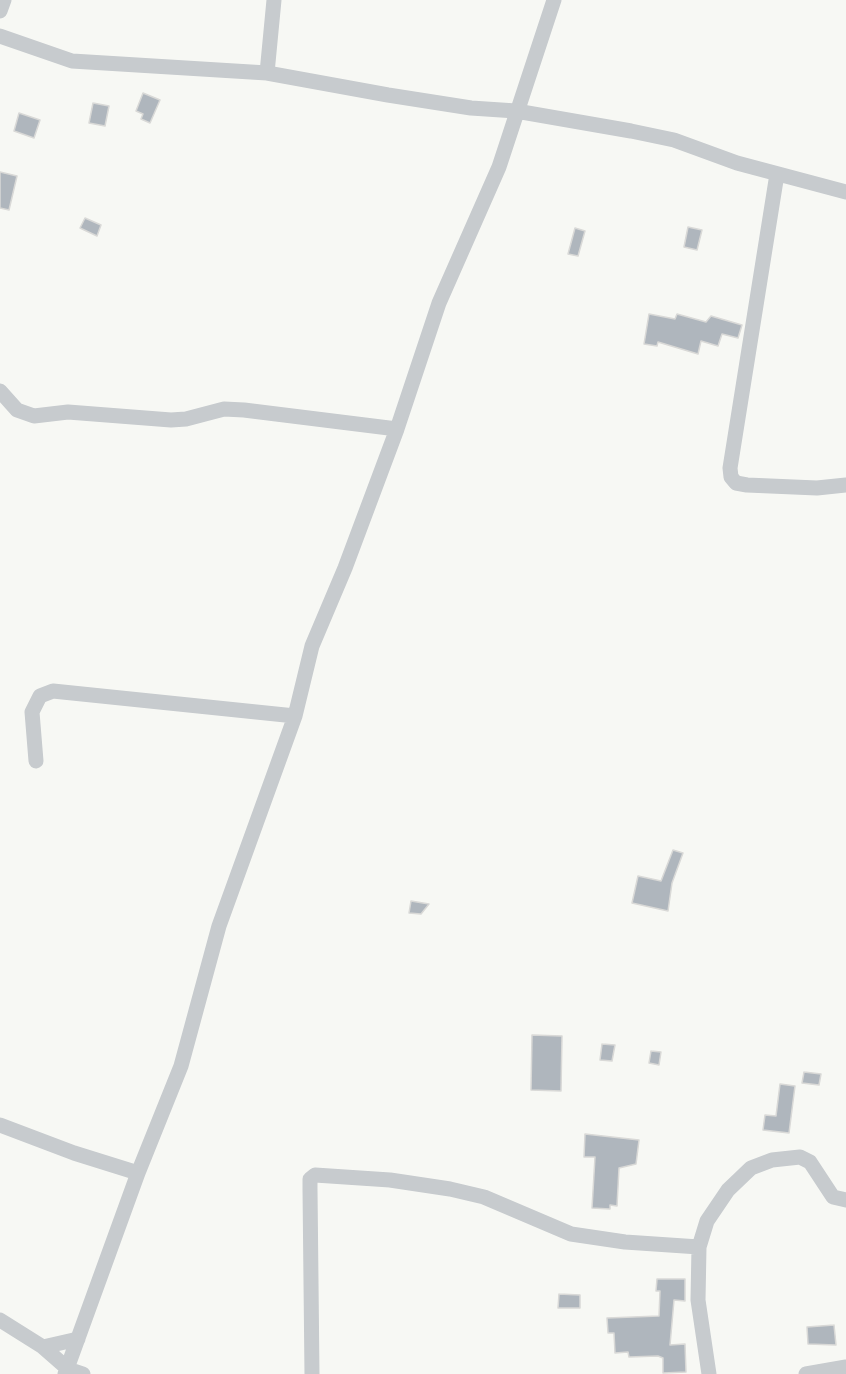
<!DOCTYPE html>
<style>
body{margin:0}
canvas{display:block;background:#f7f8f4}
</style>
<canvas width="846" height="1374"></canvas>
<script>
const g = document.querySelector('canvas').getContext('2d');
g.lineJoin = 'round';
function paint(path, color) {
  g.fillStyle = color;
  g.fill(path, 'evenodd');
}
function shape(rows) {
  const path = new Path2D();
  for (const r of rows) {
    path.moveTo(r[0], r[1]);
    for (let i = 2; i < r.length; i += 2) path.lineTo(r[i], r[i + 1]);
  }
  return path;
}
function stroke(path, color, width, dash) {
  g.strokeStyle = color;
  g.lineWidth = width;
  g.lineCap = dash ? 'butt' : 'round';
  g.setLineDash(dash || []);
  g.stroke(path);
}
const building = shape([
 [143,93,160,100,150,123,141,119,143,114,136,111,143,93],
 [93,103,109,106,105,126,89,123,93,103],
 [19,113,40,120,34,138,14,131,19,113],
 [0,172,17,176,9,210,0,208,0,172],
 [85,218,101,225,97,236,80,228,85,218],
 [688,227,702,230,697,250,684,247,688,227],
 [575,228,585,231,578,256,568,254,575,228],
 [649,314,675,319,677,314,706,322,711,316,742,325,738,338,722,334,718,346,701,341,698,354,658,342,657,346,644,344,649,314],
 [673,850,683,853,672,883,668,911,632,903,638,876,661,881,673,850],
 [411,901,429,904,421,914,409,913,411,901],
 [532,1035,562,1036,561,1091,531,1090,532,1035],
 [602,1044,615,1045,612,1061,600,1060,602,1044],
 [651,1051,661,1052,659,1065,649,1063,651,1051],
 [804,1072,821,1074,819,1085,802,1083,804,1072],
 [780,1084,795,1086,789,1133,763,1130,765,1115,776,1116,780,1084],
 [585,1134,639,1140,636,1164,619,1168,617,1206,610,1205,610,1209,592,1208,595,1157,584,1157,585,1134],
 [657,1279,685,1279,685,1301,674,1300,670,1345,685,1344,686,1372,663,1373,663,1358,658,1356,629,1357,628,1352,615,1353,614,1333,608,1333,607,1318,659,1316,660,1291,656,1291,657,1279],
 [559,1294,580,1295,580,1308,558,1308,559,1294],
 [834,1325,836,1345,808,1344,807,1327,834,1325]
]);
paint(building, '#afb6bd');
stroke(building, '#d9d9d7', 1.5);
stroke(shape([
 [0,11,4,0],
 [0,36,72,61,267,73,388,95,471,108,516,111,631,131,674,140,737,163,846,192],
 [267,73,274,0],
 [777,174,730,468,731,477,736,483,747,485,817,488,846,485],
 [0,391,17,410,34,416,68,412,171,420,186,419,224,409,244,410,397,429],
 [36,761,32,712,40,696,53,691,295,716],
 [0,1125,74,1153,138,1173],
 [0,1320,43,1347,68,1369,83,1374],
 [43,1347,78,1339],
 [65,1374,138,1173,181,1066,219,926,295,716,312,646,345,568,397,429,439,303,499,167,554,0],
 [312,1374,310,1189,310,1179,315,1175,390,1180,450,1189,484,1197,571,1234,625,1242,699,1247],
 [709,1374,698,1300,699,1247,707,1221,728,1190,751,1168,772,1160,800,1157,810,1162,833,1197,846,1200],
 [806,1374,846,1367]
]), '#c7cbce', 15);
</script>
